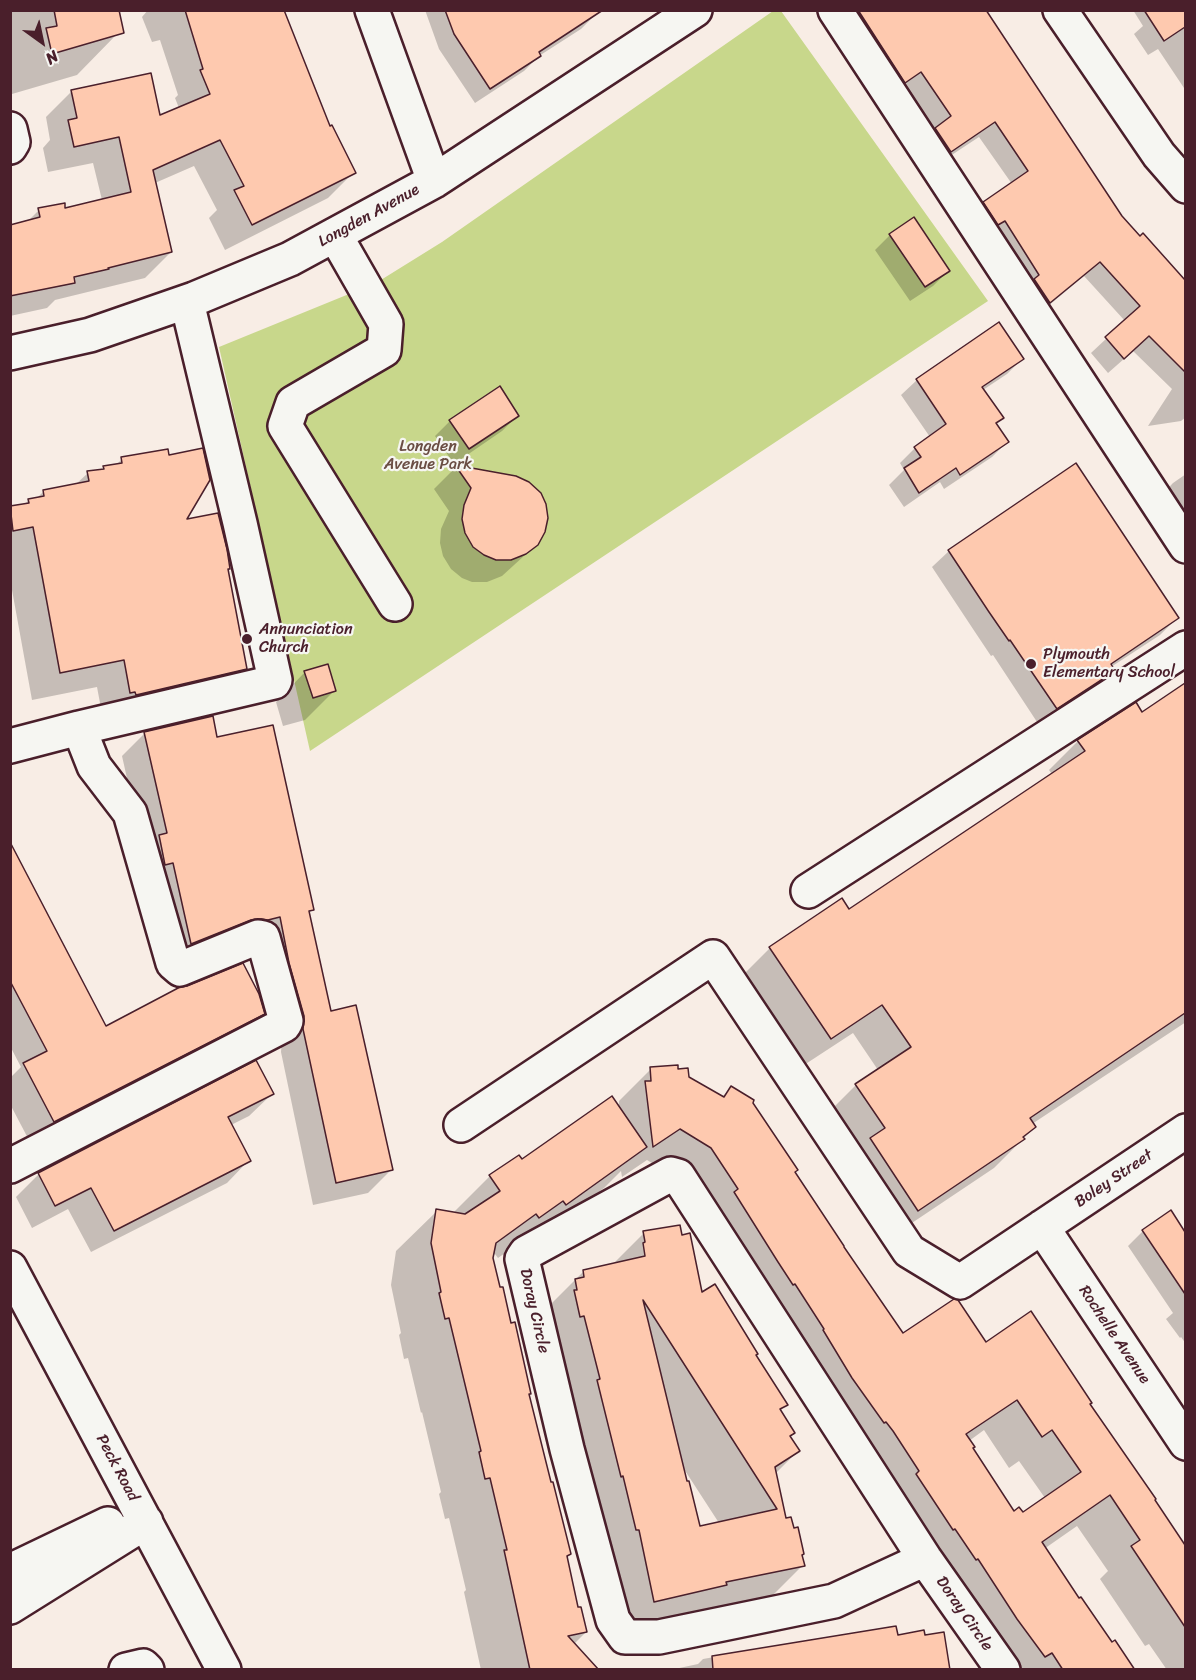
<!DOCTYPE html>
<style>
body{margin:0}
#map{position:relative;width:1196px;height:1680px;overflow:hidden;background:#f8ede5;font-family:Sriracha,sans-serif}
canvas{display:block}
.frame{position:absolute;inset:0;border:12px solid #4a1f2b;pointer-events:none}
.north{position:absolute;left:12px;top:12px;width:60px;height:60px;-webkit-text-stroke:4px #f6f6f2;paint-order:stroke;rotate:147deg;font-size:16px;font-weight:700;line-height:24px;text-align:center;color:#4a1f2b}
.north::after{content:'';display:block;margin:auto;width:21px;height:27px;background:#4a1f2b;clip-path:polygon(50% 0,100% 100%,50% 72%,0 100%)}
</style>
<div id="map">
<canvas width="1196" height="1680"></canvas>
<div class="frame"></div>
<div class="north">N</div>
</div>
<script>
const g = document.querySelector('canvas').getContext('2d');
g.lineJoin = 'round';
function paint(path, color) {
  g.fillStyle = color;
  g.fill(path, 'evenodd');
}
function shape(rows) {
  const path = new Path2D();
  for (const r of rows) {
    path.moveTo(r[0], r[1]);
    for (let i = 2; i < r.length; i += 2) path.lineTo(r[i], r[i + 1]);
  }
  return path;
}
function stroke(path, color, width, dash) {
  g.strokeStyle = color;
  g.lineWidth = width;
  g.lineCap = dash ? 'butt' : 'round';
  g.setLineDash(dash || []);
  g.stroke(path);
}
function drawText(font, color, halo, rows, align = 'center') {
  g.font = font + ' Sriracha,sans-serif';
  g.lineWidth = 4.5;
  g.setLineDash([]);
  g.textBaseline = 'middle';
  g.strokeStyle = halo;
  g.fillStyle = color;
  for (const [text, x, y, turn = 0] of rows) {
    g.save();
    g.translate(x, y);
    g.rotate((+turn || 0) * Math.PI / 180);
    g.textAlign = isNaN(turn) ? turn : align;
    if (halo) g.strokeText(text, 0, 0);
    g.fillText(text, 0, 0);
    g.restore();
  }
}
paint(shape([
 [773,11,781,11,988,301,310,751,219,347,376,283,442,242]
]), '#c8d78b');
paint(shape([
 [10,10,112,10,117,34,77,75,12,94],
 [148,10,285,10,283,12,329,128,354,172,328,198,225,250,209,218,217,210,194,166,155,183,171,252,145,278,55,300,47,308,10,316,10,226,27,222,39,210,64,209,102,200,93,163,48,172,43,148,50,140,46,117,72,91,158,117,179,108,175,98,178,95,160,40,152,42,142,17],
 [425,10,594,10,596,14,581,29,539,56,524,71,475,103,439,49],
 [837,10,981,10,1121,217,1140,238,1143,235,1186,282,1186,417,1181,421,1148,426,1172,389,1133,351,1108,373,1091,353,1125,321,1084,276,1035,317,969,218,984,203,1012,184,979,137,935,166,920,144,935,129,906,86,890,97],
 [1133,10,1186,10,1186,91,1158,49,1148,55,1134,34,1143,26],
 [890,235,948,271,933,286,910,301,875,250],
 [1022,359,1007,374,983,390,1002,418,995,424,1007,442,992,457,944,489,940,482,904,507,889,485,904,470,900,463,915,448,930,437,901,395,917,380],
 [517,416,502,431,454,464,435,436,450,421],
 [122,459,183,521,227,570,246,669,218,696,103,719,97,687,32,700,10,579,10,508,24,505,29,500,36,499,44,491,75,485,88,473,101,470,104,468,115,466],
 [456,467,515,477,537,544,502,576,487,582,472,582,462,578,451,569,443,556,440,543,441,529,449,511,434,489],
 [1186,474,1186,511,1172,521,1158,499,1173,483],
 [949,551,1177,618,1160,635,1111,667,1114,671,1097,688,1039,725,993,655,991,656,973,629,932,567],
 [305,672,334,691,305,720,283,726,276,702],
 [1186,684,1186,1022,1032,1124,1035,1127,994,1168,888,1239,827,1114,856,1085,878,1070,853,1033,801,1067,741,977,770,948,849,911,1052,774,1049,770,1078,741,1142,714],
 [145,733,216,739,313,909,308,914,330,1012,391,1170,368,1193,313,1205,281,1052,282,1039,258,939,169,966,122,756],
 [10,845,105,1028,263,1013,240,1036,31,1144,10,1104,10,1078,21,1067,10,1046],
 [651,1069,677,1070,721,1098,731,1088,751,1103,794,1172,902,1335,986,1344,1089,1404,1186,1548,1186,1670,1167,1670,1149,1644,1145,1646,1100,1579,1108,1571,1077,1526,1044,1549,1079,1600,1133,1670,999,1670,679,1180,647,1160,622,1177,621,1171,604,1188,525,1245,522,1241,498,1258,495,1254,492,1256,570,1554,566,1558,577,1609,586,1632,574,1644,597,1670,481,1670,464,1592,466,1590,449,1518,445,1519,439,1494,441,1492,422,1412,421,1413,408,1358,404,1359,399,1335,401,1333,391,1285,396,1251,437,1211,453,1213,490,1176,518,1157,521,1161,619,1109,619,1101],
 [984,1430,1009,1468,1019,1461,1045,1498,1022,1514,1013,1513,971,1448,969,1441],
 [272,1094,249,1116,231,1125,249,1160,227,1183,91,1252,68,1209,32,1228,16,1197,39,1174],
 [1170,1212,1186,1234,1186,1344,1181,1337,1180,1338,1166,1319,1173,1313,1128,1246,1143,1231],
 [644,1233,755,1355,786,1405,780,1411,789,1437,798,1451,775,1474,785,1520,800,1555,803,1565,762,1606,614,1642,543,1312,584,1271,612,1265],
 [682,1466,719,1523,699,1528],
 [896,1636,924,1637,949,1670,670,1670,698,1664,703,1659,823,1638]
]), '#0003');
const building = shape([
 [54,10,119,10,124,33,52,54,46,28,57,26,54,10],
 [185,10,284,10,330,126,332,125,356,173,252,225,234,190,244,186,220,140,153,170,172,252,108,268,109,269,74,277,75,283,10,296,10,225,40,217,38,208,65,203,65,208,131,192,119,137,74,147,68,120,77,118,71,90,151,73,160,115,210,94,200,70,203,69,185,10],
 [445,10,603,10,539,52,541,56,490,89,454,34,445,10],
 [858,10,986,10,1122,216,1140,236,1143,233,1185,280,1185,372,1149,336,1124,359,1105,337,1140,306,1100,262,1050,303,1034,279,1039,275,1005,221,998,225,983,202,1028,171,995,122,951,152,935,128,951,116,921,72,905,83,858,10],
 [1144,10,1185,10,1185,27,1164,41,1144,10],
 [914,217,950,271,925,287,889,234,914,217],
 [999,322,1024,359,982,387,1004,418,996,423,1009,442,960,475,956,468,919,493,904,468,921,457,914,447,946,424,916,379,999,322],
 [500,386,519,416,469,449,449,420,500,386],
 [203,448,210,480,187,519,218,513,227,549,230,569,228,569,247,669,136,695,135,692,130,693,124,660,60,673,33,527,13,531,10,506,29,503,28,499,44,496,43,490,89,481,87,471,104,469,103,466,122,463,121,457,168,449,169,455,203,448],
 [1076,463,1179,618,1111,664,1115,671,1057,709,1010,640,1009,641,989,612,948,550,1076,463],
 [455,465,516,476,529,482,541,493,546,504,548,518,545,532,538,545,526,554,511,560,496,560,484,555,473,547,465,533,462,519,464,505,471,488,455,465],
 [328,664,336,691,313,698,304,671,328,664],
 [1185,683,1185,1013,1030,1118,1036,1127,1023,1137,1025,1139,918,1211,870,1138,885,1128,855,1084,911,1047,882,1005,831,1039,769,947,842,898,849,909,1085,751,1077,740,1136,702,1142,712,1185,683],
 [213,716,217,737,273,725,314,910,309,911,331,1011,356,1005,393,1170,336,1183,303,1029,304,1016,289,963,280,917,268,920,261,919,251,920,191,944,173,863,165,865,159,835,167,833,144,732,213,716],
 [10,842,106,1026,180,987,187,986,243,963,259,994,265,1014,54,1122,23,1063,47,1051,10,981,10,842],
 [256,1060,274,1094,228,1117,251,1161,114,1231,91,1188,55,1206,38,1173,256,1060],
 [678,1065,678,1069,688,1068,689,1077,724,1097,731,1086,754,1100,753,1103,798,1170,795,1172,844,1246,844,1247,903,1333,954,1299,958,1300,986,1342,1031,1311,1092,1403,1090,1404,1156,1499,1155,1500,1185,1545,1185,1627,1131,1546,1140,1540,1110,1495,1042,1542,1079,1598,1081,1597,1112,1642,1115,1640,1135,1670,1063,1670,1052,1653,1045,1657,1017,1619,978,1559,976,1560,955,1529,953,1530,916,1474,919,1471,893,1431,886,1422,884,1423,852,1378,823,1330,824,1329,795,1284,793,1285,778,1262,734,1192,738,1189,711,1148,680,1129,653,1147,645,1081,651,1081,650,1067,678,1065],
 [1017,1400,1042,1437,1052,1430,1081,1472,1023,1512,1019,1507,1014,1511,973,1448,975,1447,966,1434,1017,1400],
 [612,1096,647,1147,566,1205,563,1201,539,1218,536,1214,496,1243,493,1258,500,1287,503,1287,511,1323,515,1322,531,1394,529,1394,551,1482,553,1482,571,1554,567,1556,578,1607,581,1607,587,1632,568,1636,599,1670,530,1670,504,1550,507,1550,490,1478,485,1479,479,1452,481,1451,449,1318,445,1319,439,1293,441,1292,431,1243,436,1209,465,1214,500,1191,489,1175,519,1155,522,1159,612,1096],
 [1171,1210,1185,1232,1185,1294,1142,1230,1171,1210],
 [680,1225,682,1235,690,1233,702,1292,715,1284,758,1354,756,1355,788,1405,780,1409,795,1433,790,1436,800,1451,775,1467,786,1518,791,1517,794,1528,798,1527,804,1554,802,1555,805,1566,726,1582,727,1585,654,1602,639,1530,636,1530,623,1476,621,1477,597,1380,600,1379,584,1316,580,1317,574,1290,577,1290,575,1279,584,1277,583,1270,645,1256,643,1243,645,1242,643,1231,680,1225],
 [643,1300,777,1509,700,1526,689,1481,687,1481,643,1300],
 [896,1626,898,1635,924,1630,925,1635,944,1632,950,1670,713,1670,712,1656,896,1626]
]);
paint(building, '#fec9af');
stroke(building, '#4a1f2b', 1.5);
const minor = shape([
 [372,10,434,181],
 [835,10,1186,546],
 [1060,10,1159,155,1186,186],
 [10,129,13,142,10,147],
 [335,235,386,324,384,350,293,403,285,426,395,604],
 [10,353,90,335,194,299,290,259,434,181,695,10],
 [79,728,274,682,275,680,240,523,187,302],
 [10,746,79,728,94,766,130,813,173,963,180,969,258,937,263,938,286,1021,284,1025,10,1166],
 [808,891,1186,648],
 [461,1125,713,957,909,1251,960,1282,1186,1131],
 [1042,1227,1186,1443],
 [10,1268,224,1670],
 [925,1559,834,1601,659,1637,625,1637,613,1620,567,1449,522,1259,526,1253,671,1174,678,1176,925,1559,1003,1670],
 [10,1571,108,1524],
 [10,1607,146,1522],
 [126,1670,143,1666,147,1670]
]);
stroke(minor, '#4a1f2b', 38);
stroke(minor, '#f6f6f2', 33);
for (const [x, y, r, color] of [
 [247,639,6,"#4a1f2b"],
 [1031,664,6,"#4a1f2b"]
]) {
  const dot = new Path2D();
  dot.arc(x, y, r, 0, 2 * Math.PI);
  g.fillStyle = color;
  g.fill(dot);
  stroke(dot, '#f6f6f2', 2);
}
drawText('16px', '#4a1f2b', '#f6f6f2', [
 ["Longden Avenue",369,216,-29],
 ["Boley Street",1114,1179,-34],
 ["Doray Circle",534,1311,77],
 ["Rochelle Avenue",1114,1335,56],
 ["Peck Road",117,1468,62],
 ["Doray Circle",964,1614,55]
]);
drawText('16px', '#6a4d43', '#f6f6f2', [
 ["Longden",428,447],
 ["Avenue Park",428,465]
]);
drawText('16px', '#4a1f2b', '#f6f6f2', [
 ["Annunciation",259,630],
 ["Church",259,648],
 ["Plymouth",1043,655],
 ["Elementary School",1043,673]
], 'left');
</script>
